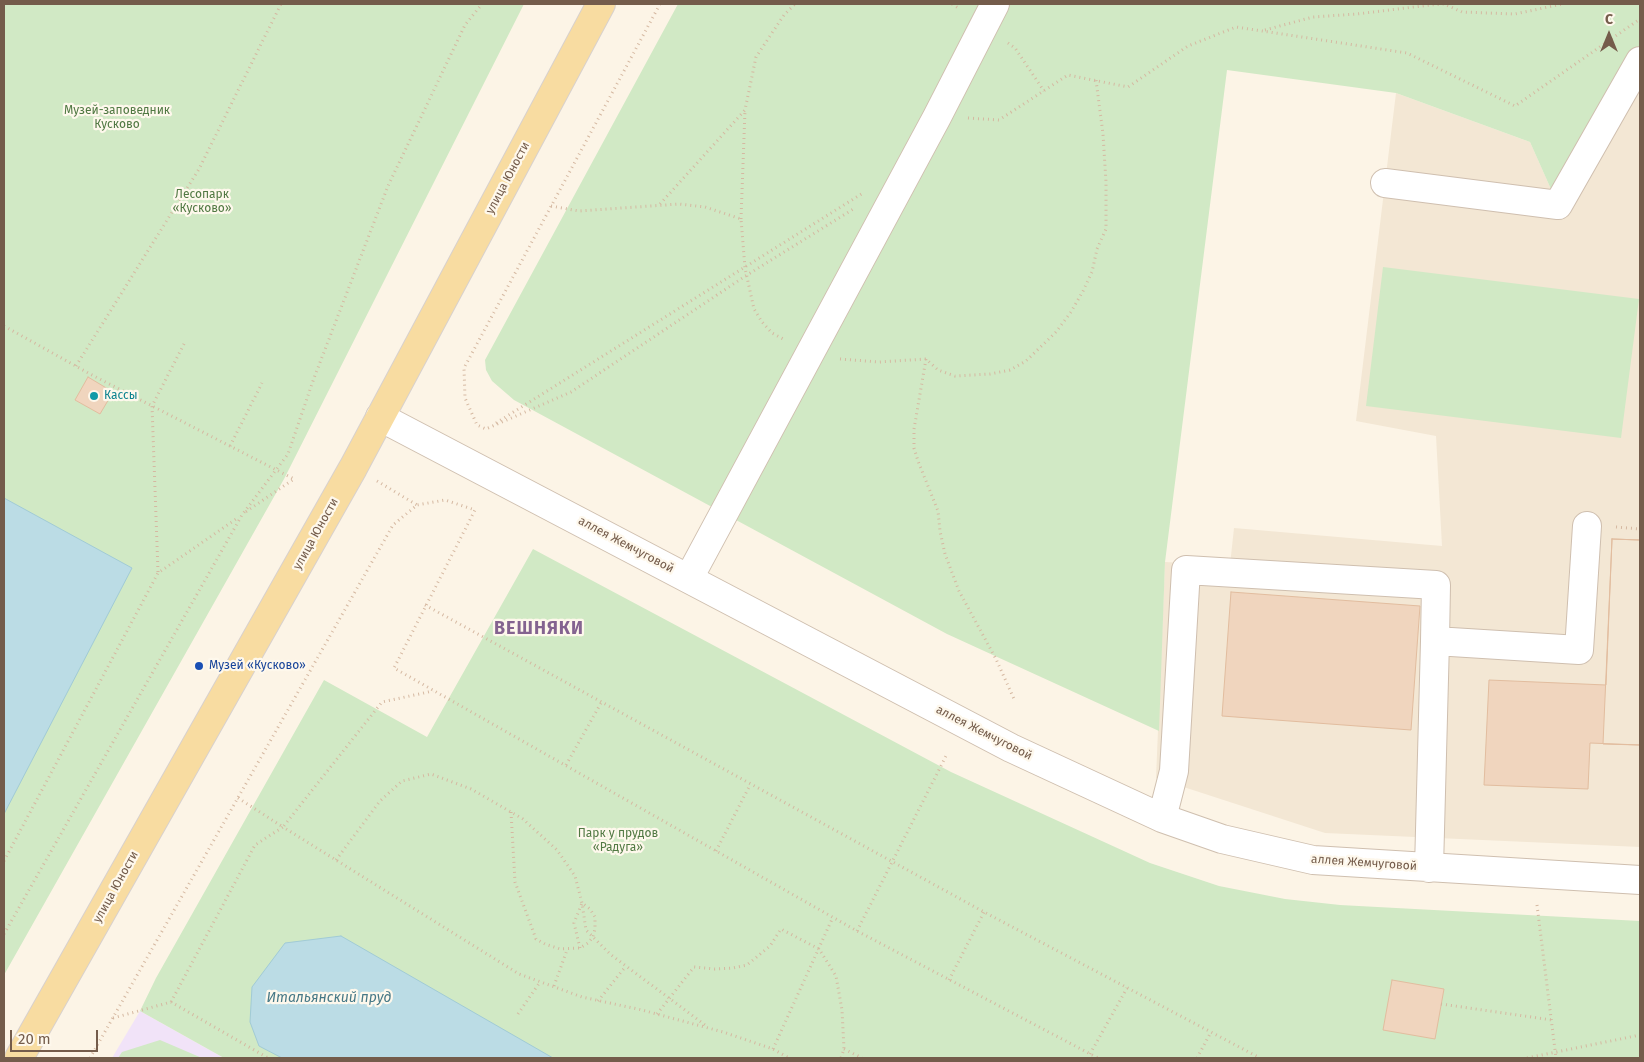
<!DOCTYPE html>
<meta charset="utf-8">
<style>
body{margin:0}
#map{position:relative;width:1644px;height:1062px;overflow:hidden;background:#fcf4e6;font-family:"Fira Sans",sans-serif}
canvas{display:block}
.frame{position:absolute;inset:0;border:5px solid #745c4b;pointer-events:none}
.north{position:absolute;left:1584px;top:10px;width:50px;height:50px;-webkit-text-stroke:4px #fef8ec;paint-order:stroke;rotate:0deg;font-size:14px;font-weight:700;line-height:20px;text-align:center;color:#745c4b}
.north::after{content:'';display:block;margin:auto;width:18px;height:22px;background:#745c4b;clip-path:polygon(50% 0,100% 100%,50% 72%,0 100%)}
.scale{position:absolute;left:10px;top:1030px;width:88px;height:22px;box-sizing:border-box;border:2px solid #745c4b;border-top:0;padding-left:6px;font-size:15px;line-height:18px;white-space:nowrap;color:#745c4b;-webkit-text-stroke:4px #fef8ec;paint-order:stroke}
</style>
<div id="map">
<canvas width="1644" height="1062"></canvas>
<div class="frame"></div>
<div class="north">С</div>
<div class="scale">20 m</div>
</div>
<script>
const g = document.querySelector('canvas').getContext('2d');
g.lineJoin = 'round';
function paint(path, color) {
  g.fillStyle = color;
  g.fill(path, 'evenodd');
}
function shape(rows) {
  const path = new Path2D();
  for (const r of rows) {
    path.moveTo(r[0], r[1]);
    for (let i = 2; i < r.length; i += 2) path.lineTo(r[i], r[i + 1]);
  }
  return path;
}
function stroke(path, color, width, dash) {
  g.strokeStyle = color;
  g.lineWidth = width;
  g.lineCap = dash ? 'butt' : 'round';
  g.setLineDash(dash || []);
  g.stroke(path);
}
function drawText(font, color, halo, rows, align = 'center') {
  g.font = font + ' "Fira Sans",sans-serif';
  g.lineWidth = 4.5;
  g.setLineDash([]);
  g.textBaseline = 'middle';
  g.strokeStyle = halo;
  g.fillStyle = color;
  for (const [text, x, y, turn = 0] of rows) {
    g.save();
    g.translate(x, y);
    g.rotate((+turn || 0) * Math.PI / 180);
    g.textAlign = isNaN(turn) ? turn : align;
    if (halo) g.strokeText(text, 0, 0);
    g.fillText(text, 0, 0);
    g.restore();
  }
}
paint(shape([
 [1640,61,1640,847,1325,833,1156,778,1165,562,1230,565,1234,528,1442,546,1436,436,1356,421,1396,93,1530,142,1558,205]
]), '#f3e7d4');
paint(shape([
 [140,1011,224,1058,112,1058]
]), '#f1e3f8');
paint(shape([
 [4,4,524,4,284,479,4,975],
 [678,4,1640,4,1640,61,1558,205,1530,142,1396,93,1227,70,1165,562,1159,731,947,634,514,400,492,381,486,370,485,360],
 [1383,267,1639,299,1621,438,1366,406],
 [533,549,951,772,1150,863,1219,886,1285,899,1340,905,1640,921,1640,1058,224,1058,140,1011,156,978,324,680,427,737],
 [160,1040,202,1058,118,1058,122,1052]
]), '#d1e9c5');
const water = shape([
 [4,498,132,568,4,814,4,498],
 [341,936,553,1058,282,1058,259,1046,250,1022,252,987,285,943,341,936]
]);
paint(water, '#bbdce5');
stroke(water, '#a1cbd6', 1);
const building = shape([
 [88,377,113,392,100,414,75,400,88,377],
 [1612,539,1640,540,1640,745,1603,744,1612,539],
 [1612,539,1640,540,1640,745,1590,743,1588,789,1484,785,1489,680,1606,685,1612,539],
 [1231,592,1420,606,1411,730,1222,716,1231,592],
 [1392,980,1444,989,1435,1039,1383,1030,1392,980]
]);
paint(building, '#f0d5be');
stroke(building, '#e2bd9f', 1);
const minor = shape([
 [1385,183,1558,205,1640,61],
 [380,417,1011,748,1162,818,1222,839,1313,860,1640,880],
 [689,578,937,117,995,4],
 [1162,818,1174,771,1186,570,1436,585,1435,641],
 [1429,868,1435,641,1579,650,1587,526]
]);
const major = shape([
 [19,1058,353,468,601,4]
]);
stroke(minor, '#cfbfaf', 30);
stroke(major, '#d8d1cd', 30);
stroke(shape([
 [660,4,464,368,465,398,477,425,486,429,571,392,747,275,855,208],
 [952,4,960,9],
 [1265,30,1313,17,1357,14,1430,5,1444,4,1462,12,1515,14,1562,4],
 [1008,43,1015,48,1044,91],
 [968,118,999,120,1068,75,1128,87,1188,46,1236,27,1407,53,1515,106,1640,19],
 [660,204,745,110,756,57,784,15,795,4],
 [551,206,579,211,679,204,705,207,741,219,745,268,754,309,762,322,772,333,785,340],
 [741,219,745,110],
 [4,326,90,374,294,479,244,513],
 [840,359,879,362,926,359,938,370,955,376,990,374,1010,370,1026,361,1056,332,1071,312,1083,291,1092,272,1097,249,1106,229,1106,182,1103,134,1096,80],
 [926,359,914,429,914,448,918,461,938,511,940,531,945,554,959,591,996,659,1014,699],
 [76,366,199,169,281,4],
 [496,423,863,193],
 [230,446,262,383],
 [377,481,417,505],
 [1616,527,1640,529],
 [158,572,152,406,185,342],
 [425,605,984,912,1260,1058],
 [566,765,601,703],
 [238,798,283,827,382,702,433,691],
 [511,812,515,882,536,939,545,944,560,949,580,948,588,943,593,937,595,929,595,917,590,909,582,903],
 [716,851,750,785],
 [336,860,380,801,402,781,431,774,471,789,523,819,557,850,575,876,582,903,586,930,610,954,705,1025],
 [4,861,158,573,239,517],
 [1537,905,1556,1058],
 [857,931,946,756],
 [4,934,242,515,288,454,314,378,388,186,465,25,482,4],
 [580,948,574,923,582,903],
 [949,980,984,912],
 [554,986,567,950],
 [598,1001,626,966],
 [171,1002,255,845,283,827,519,974,582,997,642,1010,723,1032,773,1049,789,1058],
 [1441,1004,1552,1020],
 [518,1014,540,982],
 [657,1014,694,967,715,969,733,968,747,965,770,946,781,929,819,949,836,976,842,1010,844,1049,841,1058],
 [113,1018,171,1002,268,1058],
 [773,1049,833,917],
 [844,1049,862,1058],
 [1090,1054,1127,988],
 [90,1058,393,525,417,505,445,500,475,510,394,668,857,931,1098,1058],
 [1197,1058,1211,1032],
 [1527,1058,1640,1035]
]), '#d5b8a1', 3, [1, 4]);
stroke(minor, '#fff', 28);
stroke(major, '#f8dca1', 28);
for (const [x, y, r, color] of [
 [94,396,5,"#0f9aa8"],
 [199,666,5,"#1a4fb4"]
]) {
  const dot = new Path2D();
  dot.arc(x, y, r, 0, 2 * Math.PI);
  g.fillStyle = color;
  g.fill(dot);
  stroke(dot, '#fef8ec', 2);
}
drawText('12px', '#517943', '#fef8ec', [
 ["Музей-заповедник",117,111],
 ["Кусково",117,125],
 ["Лесопарк",202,195],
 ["«Кусково»",202,209],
 ["Парк у прудов",618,834],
 ["«Радуга»",618,848]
]);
drawText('12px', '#745c4b', '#fef8ec', [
 ["улица Юности",508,178,-62],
 ["улица Юности",316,534,-61],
 ["аллея Жемчуговой",626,545,28],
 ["аллея Жемчуговой",984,733,27],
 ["аллея Жемчуговой",1364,863,4],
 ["улица Юности",116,887,-61]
]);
drawText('12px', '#0d838f', '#fef8ec', [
 ["Кассы",104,396]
], 'left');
drawText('12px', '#164399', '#fef8ec', [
 ["Музей «Кусково»",209,666]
], 'left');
drawText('italic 14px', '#467886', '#fef8ec', [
 ["Итальянский пруд",329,998]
]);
g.letterSpacing = '1px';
drawText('bold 18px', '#846390', '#fef8ec', [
 ["ВЕШНЯКИ",539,629]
]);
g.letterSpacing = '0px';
</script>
